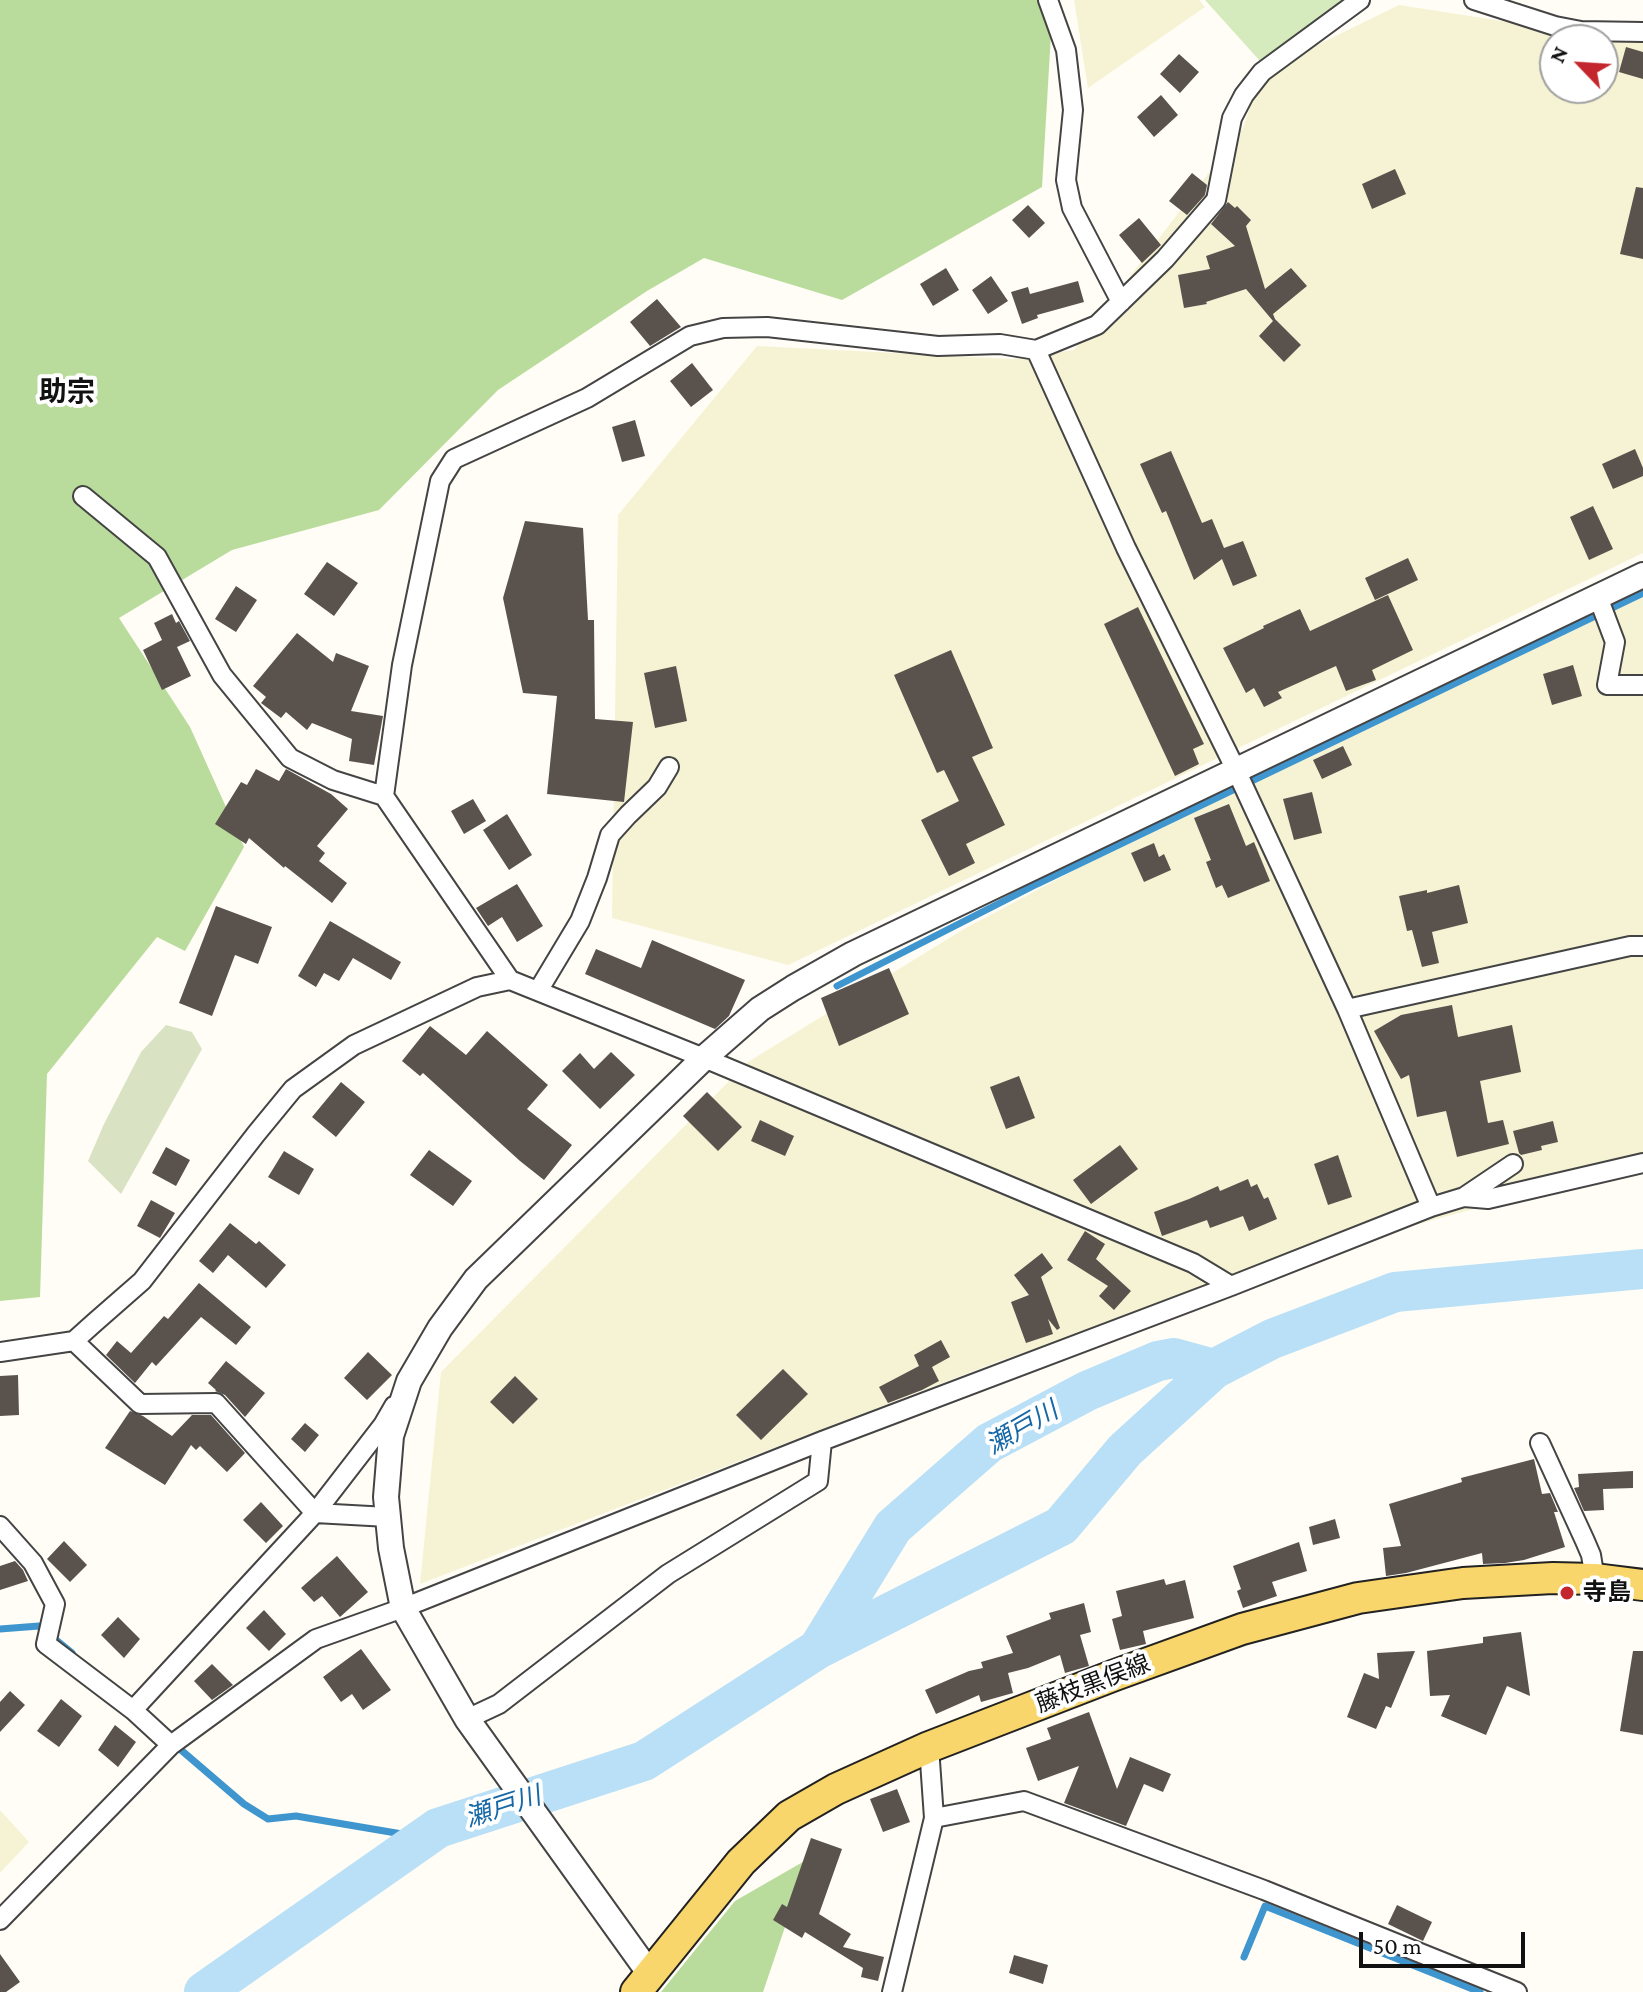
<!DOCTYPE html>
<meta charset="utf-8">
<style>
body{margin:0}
#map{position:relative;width:1643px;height:1992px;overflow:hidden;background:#fffdf5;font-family:"Crimson Pro",serif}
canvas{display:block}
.north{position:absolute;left:1539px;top:24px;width:80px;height:80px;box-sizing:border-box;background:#fff;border:2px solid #a0a0a0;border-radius:50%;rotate:295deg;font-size:22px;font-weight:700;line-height:32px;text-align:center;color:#111}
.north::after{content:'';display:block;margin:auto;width:28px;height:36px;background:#c4262e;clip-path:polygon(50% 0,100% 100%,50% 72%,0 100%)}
.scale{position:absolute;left:1359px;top:1932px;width:166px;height:36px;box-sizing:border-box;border:4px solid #111;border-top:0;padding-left:10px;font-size:24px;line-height:28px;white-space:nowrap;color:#111;-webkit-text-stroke:6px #fff;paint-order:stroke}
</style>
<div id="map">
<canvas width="1643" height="1992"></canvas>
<div class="north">N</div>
<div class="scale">50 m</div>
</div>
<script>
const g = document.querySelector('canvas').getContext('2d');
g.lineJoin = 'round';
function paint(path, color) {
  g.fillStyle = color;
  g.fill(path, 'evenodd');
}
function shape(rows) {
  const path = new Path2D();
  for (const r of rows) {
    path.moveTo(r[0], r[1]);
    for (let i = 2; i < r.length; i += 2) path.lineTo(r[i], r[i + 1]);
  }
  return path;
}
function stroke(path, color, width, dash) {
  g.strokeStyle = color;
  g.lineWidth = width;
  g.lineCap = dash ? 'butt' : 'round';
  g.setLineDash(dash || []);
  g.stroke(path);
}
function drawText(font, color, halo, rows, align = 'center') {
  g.font = font + ' "Crimson Pro","Noto Sans JP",serif';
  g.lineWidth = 8;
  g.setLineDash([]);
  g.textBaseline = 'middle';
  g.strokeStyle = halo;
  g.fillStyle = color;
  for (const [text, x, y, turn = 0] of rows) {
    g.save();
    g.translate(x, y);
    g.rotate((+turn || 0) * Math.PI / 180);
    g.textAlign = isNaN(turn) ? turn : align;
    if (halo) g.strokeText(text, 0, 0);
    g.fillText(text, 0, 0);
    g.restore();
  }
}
paint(shape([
 [1074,0,1199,0,1205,7,1088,88],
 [1399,5,1643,43,1643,553,788,965,612,918,618,515,757,346,1012,359,1074,350,1243,128,1262,72],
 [1555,40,1603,40,1603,88,1555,88],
 [1643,580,1643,1163,1319,1251,997,1362,420,1584,441,1372,748,1062,964,929,1502,643],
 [0,1810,29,1842,0,1873]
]), '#f6f3d4');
paint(shape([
 [1205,0,1343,0,1260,61]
]), '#d5ebbd');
paint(shape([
 [0,0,1053,0,1042,187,842,300,704,258,647,291,498,390,379,510,232,550,119,618,190,727,244,847,185,951,157,937,47,1074,40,1297,0,1301],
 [808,1859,763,1992,661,1992,735,1901]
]), '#b9dc9c');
paint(shape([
 [166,1025,192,1032,202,1049,121,1194,88,1161,104,1124,141,1052]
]), '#d9e3c4');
stroke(shape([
 [837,986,1037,884,1643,593],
 [0,1629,39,1626,72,1653],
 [174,1744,244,1804,268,1819,296,1816,402,1834,438,1828],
 [1244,1957,1265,1906,1480,1992]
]), '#3f96cf', 7);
stroke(shape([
 [818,1649,893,1527,989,1443,1087,1391,1158,1361,1174,1358,1214,1369],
 [204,1992,438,1828,644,1761,818,1649,1061,1526,1125,1450,1214,1369,1272,1339,1395,1292,1643,1269]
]), '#b9e0f7', 40);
paint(shape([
 [1626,47,1643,52,1643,79,1619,72],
 [1179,54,1199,72,1180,93,1160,74],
 [1161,95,1178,115,1154,137,1137,117],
 [1395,169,1406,194,1372,209,1362,184],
 [1192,173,1207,185,1205,195,1187,215,1169,201],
 [1636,187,1643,188,1643,259,1620,254],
 [1228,202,1235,208,1237,206,1251,220,1246,226,1265,289,1291,268,1307,286,1273,314,1275,319,1301,345,1284,362,1259,336,1273,321,1246,289,1206,302,1207,304,1184,308,1178,275,1210,269,1206,256,1235,246,1211,224],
 [1028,205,1045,223,1029,238,1012,220],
 [1139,218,1161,245,1142,263,1119,235],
 [946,268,959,290,933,306,920,284],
 [991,276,1008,301,988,314,972,290],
 [1078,281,1084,302,1037,315,1038,318,1022,324,1011,292,1028,287,1030,294],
 [657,299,681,327,650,346,630,322],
 [692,363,713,390,691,407,670,381],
 [635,420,645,456,622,462,612,427],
 [1635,449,1643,468,1643,476,1613,489,1602,464],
 [1171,451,1202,523,1212,519,1224,548,1243,541,1257,576,1233,586,1222,559,1194,580,1166,511,1162,513,1140,464],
 [1593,506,1613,549,1589,560,1570,517],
 [525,521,583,528,588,620,594,620,595,719,633,722,624,802,547,794,557,696,523,693,503,598],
 [1408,558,1418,580,1375,600,1365,578],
 [327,562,358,583,334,616,304,594],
 [236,586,257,600,236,632,215,619],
 [1388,595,1413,650,1372,670,1376,680,1346,691,1336,666,1278,692,1282,698,1264,707,1254,688,1246,693,1223,648,1264,628,1263,626,1300,609,1310,631],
 [1138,607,1204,744,1193,749,1199,764,1175,776,1104,624],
 [172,614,176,623,179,621,190,641,177,647,191,676,162,690,143,650,162,640,154,623],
 [297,633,333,662,336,653,369,666,351,711,383,716,374,765,349,761,352,739,312,723,307,730,286,712,281,718,261,703,266,697,253,686],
 [951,650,993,748,972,757,1005,825,966,844,975,863,949,876,921,820,959,801,944,770,937,773,894,675],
 [1573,665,1582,696,1552,705,1543,674],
 [676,666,687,721,655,728,644,673],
 [1343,746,1352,765,1322,779,1313,760],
 [256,769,279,781,286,769,331,794,348,809,317,846,325,853,319,861,347,883,332,903,285,866,284,868,249,838,246,844,215,824,241,782,247,785],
 [1312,792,1322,833,1294,840,1283,799],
 [473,799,486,821,464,834,451,811],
 [1229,804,1246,846,1254,842,1270,881,1228,898,1222,885,1216,888,1206,862,1211,860,1194,818],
 [507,814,532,855,509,870,483,830],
 [1154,843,1159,857,1164,854,1171,870,1144,882,1131,853],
 [517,884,543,926,517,942,502,917,488,926,476,908],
 [1459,885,1468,923,1432,932,1439,963,1422,967,1412,930,1407,931,1399,896,1427,890,1427,893],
 [216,906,272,927,258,964,235,955,212,1016,179,1003],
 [330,921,401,962,391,980,353,958,339,981,324,973,316,987,298,976],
 [652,940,745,980,729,1016,715,1029,585,974,596,949,641,968],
 [889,968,909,1014,839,1046,821,998],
 [1452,1005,1458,1037,1512,1025,1521,1072,1480,1081,1488,1123,1503,1120,1509,1144,1457,1157,1446,1111,1417,1117,1409,1075,1401,1079,1374,1031,1401,1015],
 [430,1026,466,1055,487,1031,548,1085,527,1109,572,1145,544,1180,520,1161,423,1073,420,1076,402,1061],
 [611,1052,635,1075,600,1109,562,1071,580,1053,594,1069],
 [1019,1076,1035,1118,1006,1129,990,1087],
 [341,1082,365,1102,336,1137,312,1117],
 [707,1092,742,1127,718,1151,683,1116],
 [760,1120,794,1136,785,1156,751,1141],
 [1553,1121,1558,1142,1541,1146,1542,1150,1521,1155,1519,1153,1513,1131],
 [1120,1145,1138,1169,1091,1204,1073,1180],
 [166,1147,190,1160,176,1186,152,1173],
 [429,1150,472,1181,453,1206,410,1175],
 [284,1151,314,1169,299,1195,268,1177],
 [1338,1155,1352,1197,1328,1205,1314,1164],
 [1248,1179,1251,1187,1257,1184,1264,1199,1268,1197,1277,1219,1249,1231,1243,1216,1210,1228,1207,1220,1162,1236,1154,1212,1189,1199,1218,1186,1220,1191],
 [151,1200,175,1213,160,1238,137,1226],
 [230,1223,256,1244,259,1241,286,1265,266,1288,228,1255,213,1273,199,1261],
 [1085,1231,1105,1244,1096,1259,1131,1291,1114,1310,1099,1296,1108,1286,1067,1260],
 [1042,1253,1053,1268,1041,1277,1060,1328,1057,1330,1048,1319,1053,1334,1026,1343,1011,1302,1029,1295,1014,1275],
 [199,1283,251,1327,236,1345,201,1317,156,1366,152,1362,135,1383,106,1355,117,1341,131,1353,164,1316,168,1319],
 [941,1340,950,1357,932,1367,939,1381,922,1390,888,1403,879,1387,919,1366,914,1355],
 [368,1352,392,1375,367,1400,344,1378],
 [226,1361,265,1393,245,1417,225,1395,215,1391,216,1390,208,1383],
 [783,1369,808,1394,761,1440,736,1415],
 [18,1375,19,1415,0,1416,0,1376],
 [515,1376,538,1399,513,1424,490,1402],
 [130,1411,143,1416,172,1436,192,1415,211,1415,245,1453,227,1472,200,1446,196,1450,191,1445,165,1485,105,1448],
 [305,1423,319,1435,305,1452,291,1439],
 [1534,1459,1542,1494,1550,1493,1558,1512,1554,1512,1565,1547,1524,1560,1505,1563,1483,1564,1482,1553,1406,1573,1386,1576,1383,1548,1401,1546,1389,1504,1462,1482,1461,1478],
 [1633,1471,1633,1488,1603,1489,1604,1510,1584,1511,1574,1488,1579,1487,1578,1474],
 [261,1502,283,1526,266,1543,243,1520],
 [1335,1519,1340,1538,1313,1545,1309,1527],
 [64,1541,87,1565,70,1582,47,1559],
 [1299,1542,1307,1571,1272,1582,1277,1596,1243,1608,1237,1591,1241,1589,1233,1566],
 [337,1556,368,1592,340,1617,322,1596,314,1602,301,1588],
 [15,1561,23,1570,28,1581,0,1590,0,1566],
 [1164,1579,1166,1585,1185,1580,1194,1618,1143,1631,1146,1644,1120,1650,1112,1619,1122,1616,1116,1591],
 [1084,1603,1091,1632,1080,1635,1089,1666,1065,1673,1060,1655,1028,1668,1008,1673,1013,1693,981,1702,979,1695,936,1714,925,1690,969,1671,983,1668,981,1662,1013,1653,1006,1636,1051,1619,1049,1613],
 [264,1610,286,1634,269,1651,246,1628],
 [118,1617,140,1639,124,1658,101,1635],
 [1521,1632,1530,1696,1507,1686,1486,1735,1441,1716,1450,1695,1430,1696,1427,1651,1483,1643,1483,1637],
 [361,1649,391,1690,363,1710,352,1694,341,1702,323,1677],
 [1415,1651,1391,1708,1386,1706,1376,1729,1347,1717,1364,1673,1379,1679,1377,1653],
 [1633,1651,1643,1651,1643,1735,1620,1731],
 [212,1664,233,1685,212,1700,194,1681],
 [10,1691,25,1705,0,1732,0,1702],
 [61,1699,82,1716,59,1747,37,1731],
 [1089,1712,1117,1789,1130,1757,1171,1774,1163,1792,1144,1784,1126,1826,1064,1803,1079,1766,1038,1781,1026,1748,1051,1739,1047,1728],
 [115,1725,136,1742,118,1767,98,1750],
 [897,1789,910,1822,883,1832,870,1799],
 [811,1838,842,1849,819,1914,851,1934,843,1947,884,1957,878,1981,861,1977,863,1968,805,1932,802,1938,773,1920,782,1904,787,1907],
 [1397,1905,1432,1922,1423,1941,1388,1924],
 [0,1954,20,1982,6,1992,0,1992],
 [1014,1955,1048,1965,1043,1984,1009,1973]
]), '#5a524d');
const minor = shape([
 [1048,0,1066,50,1073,110,1066,180,1072,208,1121,302],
 [1474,0,1555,26,1581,31,1643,32],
 [1036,350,1097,325,1165,259,1216,200,1232,118,1244,95,1262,72,1360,0],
 [83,496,157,557,222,675,290,758,333,780,384,796],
 [1598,597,1615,642,1607,685,1643,685],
 [510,980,384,796,402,665,440,481,454,459,587,398,690,336,723,328,767,327,938,346,1000,344,1036,350,1126,548,1236,770,1347,1009,1431,1207],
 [538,991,580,921,597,878,610,835,628,815,657,787,669,767],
 [1347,1009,1630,946,1643,946],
 [1464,1197,1488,1199,1643,1163],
 [74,1341,140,1404,216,1403,315,1513,388,1517],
 [0,1352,74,1341,94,1323,142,1281,256,1134,293,1089,354,1045,477,987,510,980,704,1058,1193,1263,1231,1286],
 [1540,1443,1585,1541,1591,1555,1595,1579],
 [0,1526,33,1563,55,1604,46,1644,133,1710,171,1745],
 [133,1710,315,1513,383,1425,394,1406],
 [467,1719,499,1704,668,1574,818,1481,822,1441],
 [934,1818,1024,1801,1264,1890,1517,1992],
 [0,1920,171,1745,316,1639,403,1608,822,1441,1231,1286,1431,1207,1464,1197,1513,1164],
 [892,1992,934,1818,929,1747]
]);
const tertiary = shape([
 [650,1974,467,1719,403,1608,391,1548,386,1497,391,1436,409,1381,440,1328,476,1279,704,1058,760,1009,793,988,853,954,1643,575]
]);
const primary = shape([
 [636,1992,741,1862,789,1816,836,1789,929,1747,1115,1675,1242,1629,1358,1598,1463,1583,1553,1578,1595,1579,1643,1585]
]);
stroke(minor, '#444', 22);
stroke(tertiary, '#444', 28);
stroke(primary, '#222', 34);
stroke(minor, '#fff', 18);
stroke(tertiary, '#fff', 24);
stroke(primary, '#f9d66b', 30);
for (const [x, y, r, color] of [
 [1567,1593,8,"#c4262e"]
]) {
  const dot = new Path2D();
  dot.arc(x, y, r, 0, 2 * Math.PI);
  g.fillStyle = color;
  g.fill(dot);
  stroke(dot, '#fff', 3);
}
drawText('bold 24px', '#111', '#fff', [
 ["寺島",1583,1593]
], 'left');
drawText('24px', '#111', '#fff', [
 ["藤枝黒俣線",1093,1684,-21]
]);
drawText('italic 26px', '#1768a6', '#fff', [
 ["瀬戸川",1022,1428,-30],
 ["瀬戸川",503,1807,-18]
]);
drawText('bold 28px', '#111', '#fff', [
 ["助宗",67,392]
]);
</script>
